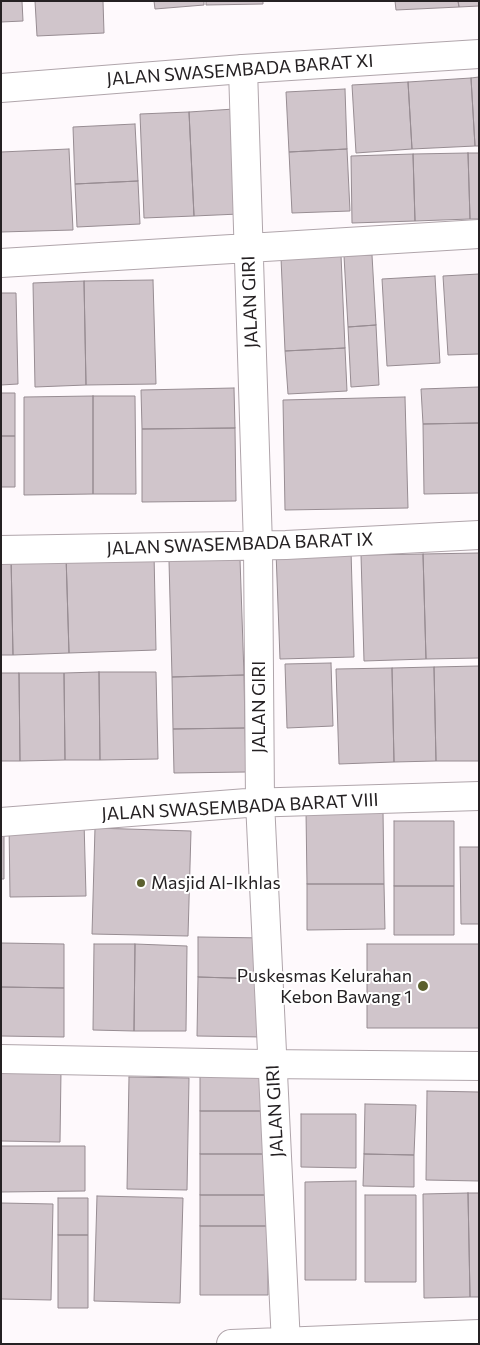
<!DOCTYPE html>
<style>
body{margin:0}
#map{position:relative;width:480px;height:1345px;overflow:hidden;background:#fef9fc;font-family:Commissioner,sans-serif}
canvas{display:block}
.frame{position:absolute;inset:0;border:2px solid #252123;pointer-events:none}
</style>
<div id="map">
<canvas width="480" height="1345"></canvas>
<div class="frame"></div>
</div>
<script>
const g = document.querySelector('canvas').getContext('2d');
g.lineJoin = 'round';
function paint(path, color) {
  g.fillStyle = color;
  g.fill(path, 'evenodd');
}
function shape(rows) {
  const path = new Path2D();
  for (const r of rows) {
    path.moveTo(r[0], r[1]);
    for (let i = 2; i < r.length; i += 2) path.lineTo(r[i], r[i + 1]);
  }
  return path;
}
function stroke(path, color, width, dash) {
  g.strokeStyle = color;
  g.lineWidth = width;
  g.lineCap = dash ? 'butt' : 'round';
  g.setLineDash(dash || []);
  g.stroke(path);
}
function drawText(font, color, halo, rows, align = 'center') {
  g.font = font + ' Commissioner,sans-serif';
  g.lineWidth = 4;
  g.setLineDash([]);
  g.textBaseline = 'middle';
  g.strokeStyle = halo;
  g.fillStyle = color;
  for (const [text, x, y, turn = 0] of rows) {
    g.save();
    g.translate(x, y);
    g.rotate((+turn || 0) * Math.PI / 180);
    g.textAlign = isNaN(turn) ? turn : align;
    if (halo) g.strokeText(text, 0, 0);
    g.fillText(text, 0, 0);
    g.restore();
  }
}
const building = shape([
 [1,1,22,1,23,21,1,22,1,1],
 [35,1,103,1,104,33,37,36,35,1],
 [154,1,204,1,204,5,155,9,154,1],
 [206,1,263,1,263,4,206,5,206,1],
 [395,1,458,1,459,7,396,10,395,1],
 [458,1,479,1,479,6,459,7,458,1],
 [479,77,479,146,475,146,471,78,479,77],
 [471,78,475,146,412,149,408,82,471,78],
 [408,82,412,149,356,153,352,85,408,82],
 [345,89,347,149,289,152,286,92,345,89],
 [234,109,239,214,194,216,189,112,234,109],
 [189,112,194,216,144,218,140,114,189,112],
 [135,124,138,181,75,184,73,127,135,124],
 [69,149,73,230,1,232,1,152,69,149],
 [347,149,350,211,292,213,289,152,347,149],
 [468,153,470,219,415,221,413,154,468,153],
 [468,153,479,153,479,219,470,219,468,153],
 [413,154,415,221,352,223,351,156,413,154],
 [138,181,140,224,77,227,75,184,138,181],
 [341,255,345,348,285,351,281,258,341,255],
 [372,255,376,325,348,327,344,256,372,255],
 [479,274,479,354,448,355,443,276,479,274],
 [435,276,440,363,387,366,382,279,435,276],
 [153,280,156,384,86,385,84,281,153,280],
 [84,281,86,385,35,387,33,283,84,281],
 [1,293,16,293,18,384,1,385,1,293],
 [376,325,379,385,351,387,348,327,376,325],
 [345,348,347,391,288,394,285,351,345,348],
 [479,387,479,423,423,424,421,389,479,387],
 [234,388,235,428,142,429,141,390,234,388],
 [1,393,15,393,15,436,1,436,1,393],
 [93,396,93,494,24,495,24,397,93,396],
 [93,396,135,396,136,494,93,494,93,396],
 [405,397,408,508,285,510,283,400,405,397],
 [479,423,479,493,424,494,423,424,479,423],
 [235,428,236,501,142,502,142,429,235,428],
 [1,436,15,436,15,487,1,487,1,436],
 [351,550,354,657,280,659,276,552,351,550],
 [154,553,156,650,69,653,66,555,154,553],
 [479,553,479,658,426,659,423,554,479,553],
 [423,554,426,659,364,661,361,555,423,554],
 [66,555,69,653,13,655,11,557,66,555],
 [1,557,11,557,13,655,1,655,1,557],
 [240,559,244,675,172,677,169,561,240,559],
 [331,663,333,726,287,728,285,664,331,663],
 [479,666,479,761,436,761,434,667,479,666],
 [434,667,436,761,394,762,392,668,434,667],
 [392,668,394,762,339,764,336,669,392,668],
 [99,672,100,760,65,760,64,673,99,672],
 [99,672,156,672,158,759,100,760,99,672],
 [1,673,19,673,20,761,1,761,1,673],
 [19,673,64,673,65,760,20,761,19,673],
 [244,675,245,728,173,729,172,677,244,675],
 [245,728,246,772,174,773,173,729,245,728],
 [383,810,384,884,307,884,306,811,383,810],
 [84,821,86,896,10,897,9,823,84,821],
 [394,821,454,821,454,886,394,886,394,821],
 [1,824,4,824,4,879,1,879,1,824],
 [95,828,191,831,188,936,92,934,95,828],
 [460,847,479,847,479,924,461,924,460,847],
 [307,884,384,884,385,929,307,930,307,884],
 [394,886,454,886,454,935,394,935,394,886],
 [198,937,265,938,264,979,198,977,198,937],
 [1,943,64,944,64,988,1,987,1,943],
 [94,944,135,944,134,1031,93,1030,94,944],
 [135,944,187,946,186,1031,134,1031,135,944],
 [367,944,479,944,479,1028,367,1028,367,944],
 [198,977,264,979,263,1037,197,1036,198,977],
 [1,987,64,988,64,1037,1,1036,1,987],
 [1,1070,61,1071,60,1142,1,1141,1,1070],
 [200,1071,268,1071,268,1111,200,1111,200,1071],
 [129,1077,189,1078,187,1190,127,1189,129,1077],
 [427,1091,479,1092,479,1181,426,1180,427,1091],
 [365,1104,416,1105,414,1155,364,1154,365,1104],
 [200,1111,268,1111,268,1154,200,1154,200,1111],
 [301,1114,356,1114,356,1168,301,1167,301,1114],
 [1,1146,85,1146,85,1191,1,1192,1,1146],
 [200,1154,268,1154,268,1195,200,1195,200,1154],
 [364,1154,414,1155,414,1187,363,1186,364,1154],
 [356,1181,356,1280,305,1280,305,1182,356,1181],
 [468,1193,470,1297,424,1298,423,1194,468,1193],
 [468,1193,479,1193,479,1297,470,1297,468,1193],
 [200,1195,268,1195,268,1226,200,1226,200,1195],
 [365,1195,416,1195,416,1282,365,1282,365,1195],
 [97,1196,183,1198,180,1303,94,1301,97,1196],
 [58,1198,88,1198,88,1235,58,1235,58,1198],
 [1,1203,53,1204,51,1300,1,1299,1,1203],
 [200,1226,268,1226,268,1295,200,1295,200,1226],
 [58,1235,88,1235,88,1308,58,1308,58,1235]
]);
paint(building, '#d0c5cb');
stroke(building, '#978c92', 1);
const minor = shape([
 [243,69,258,546,260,802,286,1344],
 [1,263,479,234],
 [1,550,286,545,479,535],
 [1,822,247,803,479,796],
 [1,1059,263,1064,479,1066],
 [231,1344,479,1334]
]);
const tertiary = shape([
 [1,88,243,69,479,54]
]);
stroke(minor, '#b0a5ab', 30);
stroke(tertiary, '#b0a5ab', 30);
stroke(minor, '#fff', 28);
stroke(tertiary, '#fff', 28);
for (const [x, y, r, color] of [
 [141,883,5,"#5b602e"],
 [423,986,6,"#5b602e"]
]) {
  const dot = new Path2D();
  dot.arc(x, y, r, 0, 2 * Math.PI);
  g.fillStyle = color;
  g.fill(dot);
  stroke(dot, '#fff', 2);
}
drawText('18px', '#252123', '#fff', [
 ["JALAN SWASEMBADA BARAT XI",240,70,-4],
 ["JALAN GIRI",250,302,-92],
 ["JALAN SWASEMBADA BARAT IX",240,544,-2],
 ["JALAN GIRI",259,707,-90],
 ["JALAN SWASEMBADA BARAT VIII",240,807,-3],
 ["JALAN GIRI",275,1111,-93]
]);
drawText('18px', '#252123', '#fff', [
 ["Masjid Al-Ikhlas",151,883],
 ["Puskesmas Kelurahan",412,976,"right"],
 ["Kebon Bawang 1",412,997,"right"]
], 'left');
</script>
